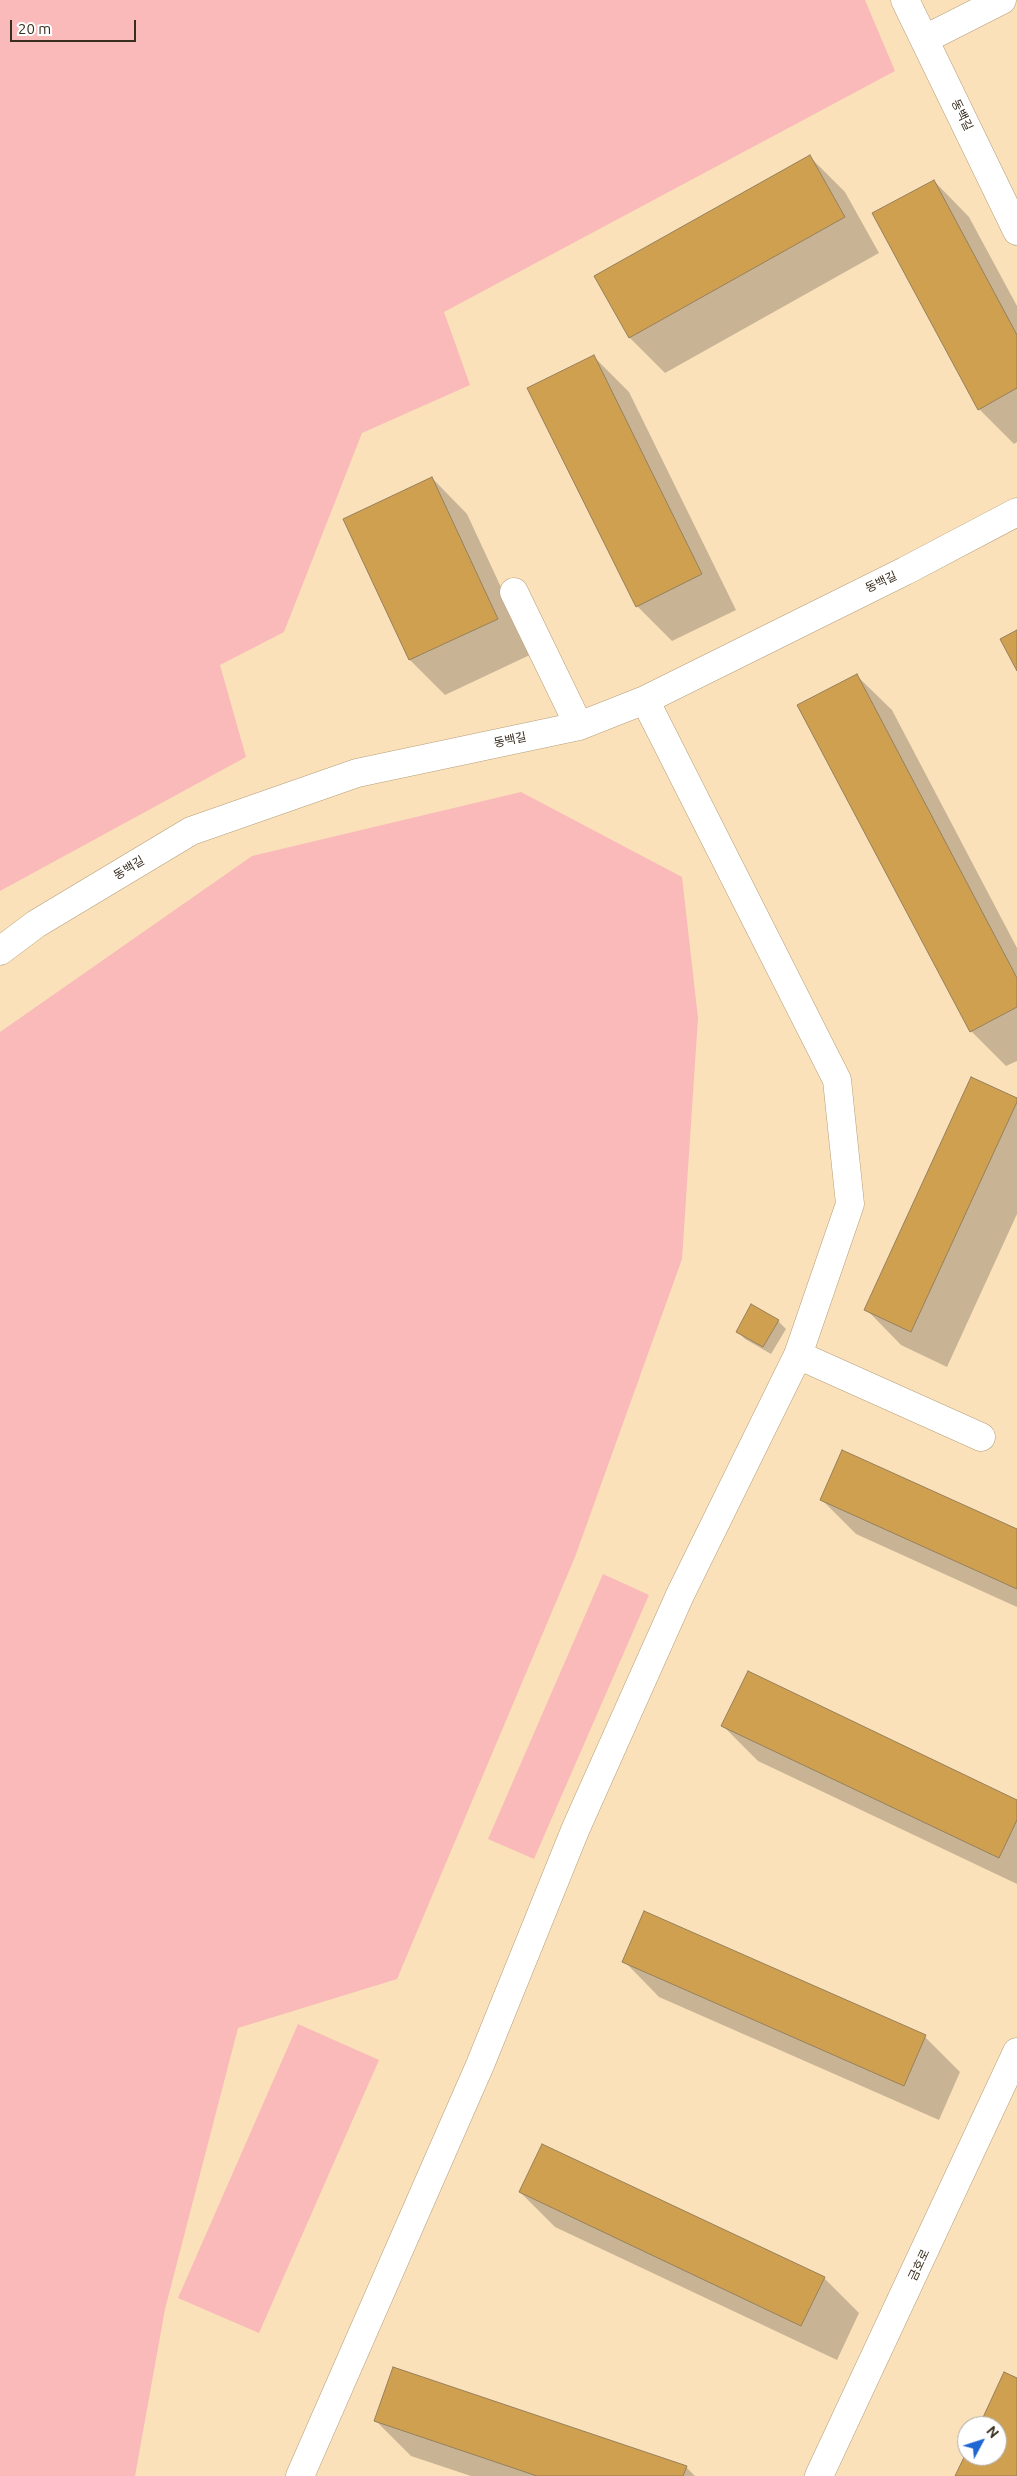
<!DOCTYPE html>
<meta charset="utf-8">
<style>
body{margin:0}
#map{position:relative;width:1017px;height:2476px;overflow:hidden;background:#fae1ba;font-family:Ubuntu,sans-serif}
canvas{display:block}
.north{position:absolute;left:957px;top:2416px;width:50px;height:50px;box-sizing:border-box;background:#fff;border:1px solid #afaba5;border-radius:50%;rotate:50deg;font-size:14px;font-weight:700;line-height:20px;text-align:center;color:#382e1f}
.north::after{content:'';display:block;margin:auto;width:18px;height:22px;background:#1e66d2;clip-path:polygon(50% 0,100% 100%,50% 72%,0 100%)}
.scale{position:absolute;left:10px;top:20px;width:126px;height:22px;box-sizing:border-box;border:2px solid #382e1f;border-top:0;padding-left:6px;font-size:15px;line-height:18px;white-space:nowrap;color:#382e1f;-webkit-text-stroke:4px #fff;paint-order:stroke}
</style>
<div id="map">
<canvas width="1017" height="2476"></canvas>
<div class="north">N</div>
<div class="scale">20 m</div>
</div>
<script>
const g = document.querySelector('canvas').getContext('2d');
g.lineJoin = 'round';
function paint(path, color) {
  g.fillStyle = color;
  g.fill(path, 'evenodd');
}
function shape(rows) {
  const path = new Path2D();
  for (const r of rows) {
    path.moveTo(r[0], r[1]);
    for (let i = 2; i < r.length; i += 2) path.lineTo(r[i], r[i + 1]);
  }
  return path;
}
function stroke(path, color, width, dash) {
  g.strokeStyle = color;
  g.lineWidth = width;
  g.lineCap = dash ? 'butt' : 'round';
  g.setLineDash(dash || []);
  g.stroke(path);
}
function drawText(font, color, halo, rows, align = 'center') {
  g.font = font + ' Ubuntu,"Noto Sans KR",sans-serif';
  g.lineWidth = 4.5;
  g.setLineDash([]);
  g.textBaseline = 'middle';
  g.strokeStyle = halo;
  g.fillStyle = color;
  for (const [text, x, y, turn = 0] of rows) {
    g.save();
    g.translate(x, y);
    g.rotate((+turn || 0) * Math.PI / 180);
    g.textAlign = isNaN(turn) ? turn : align;
    if (halo) g.strokeText(text, 0, 0);
    g.fillText(text, 0, 0);
    g.restore();
  }
}
paint(shape([
 [0,0,865,0,895,71,444,312,470,385,362,433,284,632,220,665,246,757,0,891],
 [521,792,682,877,698,1018,682,1259,575,1557,397,1979,238,2028,165,2309,135,2476,0,2476,0,1032,252,856],
 [603,1574,649,1595,534,1859,488,1839],
 [298,2024,379,2060,259,2333,178,2298]
]), '#f9bab9');
paint(shape([
 [809,156,845,192,879,253,665,373,630,338,596,276],
 [934,181,969,217,1017,306,1017,442,1014,444,979,409],
 [594,357,629,392,736,610,672,641,637,606],
 [432,478,467,514,532,654,445,695,410,660],
 [856,675,892,710,1017,948,1017,1061,1006,1066,971,1031],
 [1017,1099,1017,1214,947,1367,901,1345,866,1309],
 [778,1321,786,1329,771,1354,745,1339,737,1331],
 [821,1499,1017,1530,1017,1607,856,1534],
 [723,1726,1017,1801,1017,1884,758,1761],
 [624,1961,925,2037,960,2072,939,2120,659,1997],
 [520,2192,824,2278,859,2313,837,2360,555,2227],
 [376,2421,686,2467,695,2476,471,2476,411,2456]
]), '#0003');
const building = shape([
 [810,155,845,217,629,338,594,276,810,155],
 [934,180,1017,335,1017,388,978,410,872,213,934,180],
 [594,355,702,574,636,607,527,388,594,355],
 [432,477,498,619,409,660,343,519,432,477],
 [1017,630,1017,671,1000,639,1017,630],
 [857,674,1017,978,1017,1007,970,1032,797,705,857,674],
 [971,1077,1017,1098,1017,1102,911,1332,864,1310,971,1077],
 [751,1304,779,1320,763,1347,736,1332,751,1304],
 [842,1450,1017,1529,1017,1589,820,1500,842,1450],
 [748,1671,1017,1800,1017,1820,999,1858,721,1726,748,1671],
 [644,1911,926,2035,904,2086,622,1962,644,1911],
 [542,2144,825,2277,801,2326,519,2192,542,2144],
 [393,2367,687,2466,683,2476,537,2476,374,2421,393,2367],
 [1004,2372,1017,2378,1017,2476,955,2476,967,2451,967,2456,997,2456,997,2426,979,2426,1004,2372]
]);
paint(building, '#cfa04f');
stroke(building, '#967f5b', 1);
const street = shape([
 [905,0,1017,231],
 [925,39,1002,0],
 [514,592,579,726],
 [645,700,837,1080,850,1204,798,1355,981,1437],
 [0,951,36,924,191,831,357,773,579,726,645,700,905,571,1017,512],
 [300,2476,480,2065,576,1828,680,1595,798,1355],
 [819,2476,1017,2052]
]);
stroke(street, '#b59e79', 29);
stroke(street, '#fff', 28);
drawText('12px', '#382e1f', '#fff', [
 ["동백길",962,115,64],
 ["동백길",881,582,-25],
 ["동백길",510,740,-12],
 ["동백길",129,868,-31],
 ["금호로",919,2265,-65]
]);
</script>
